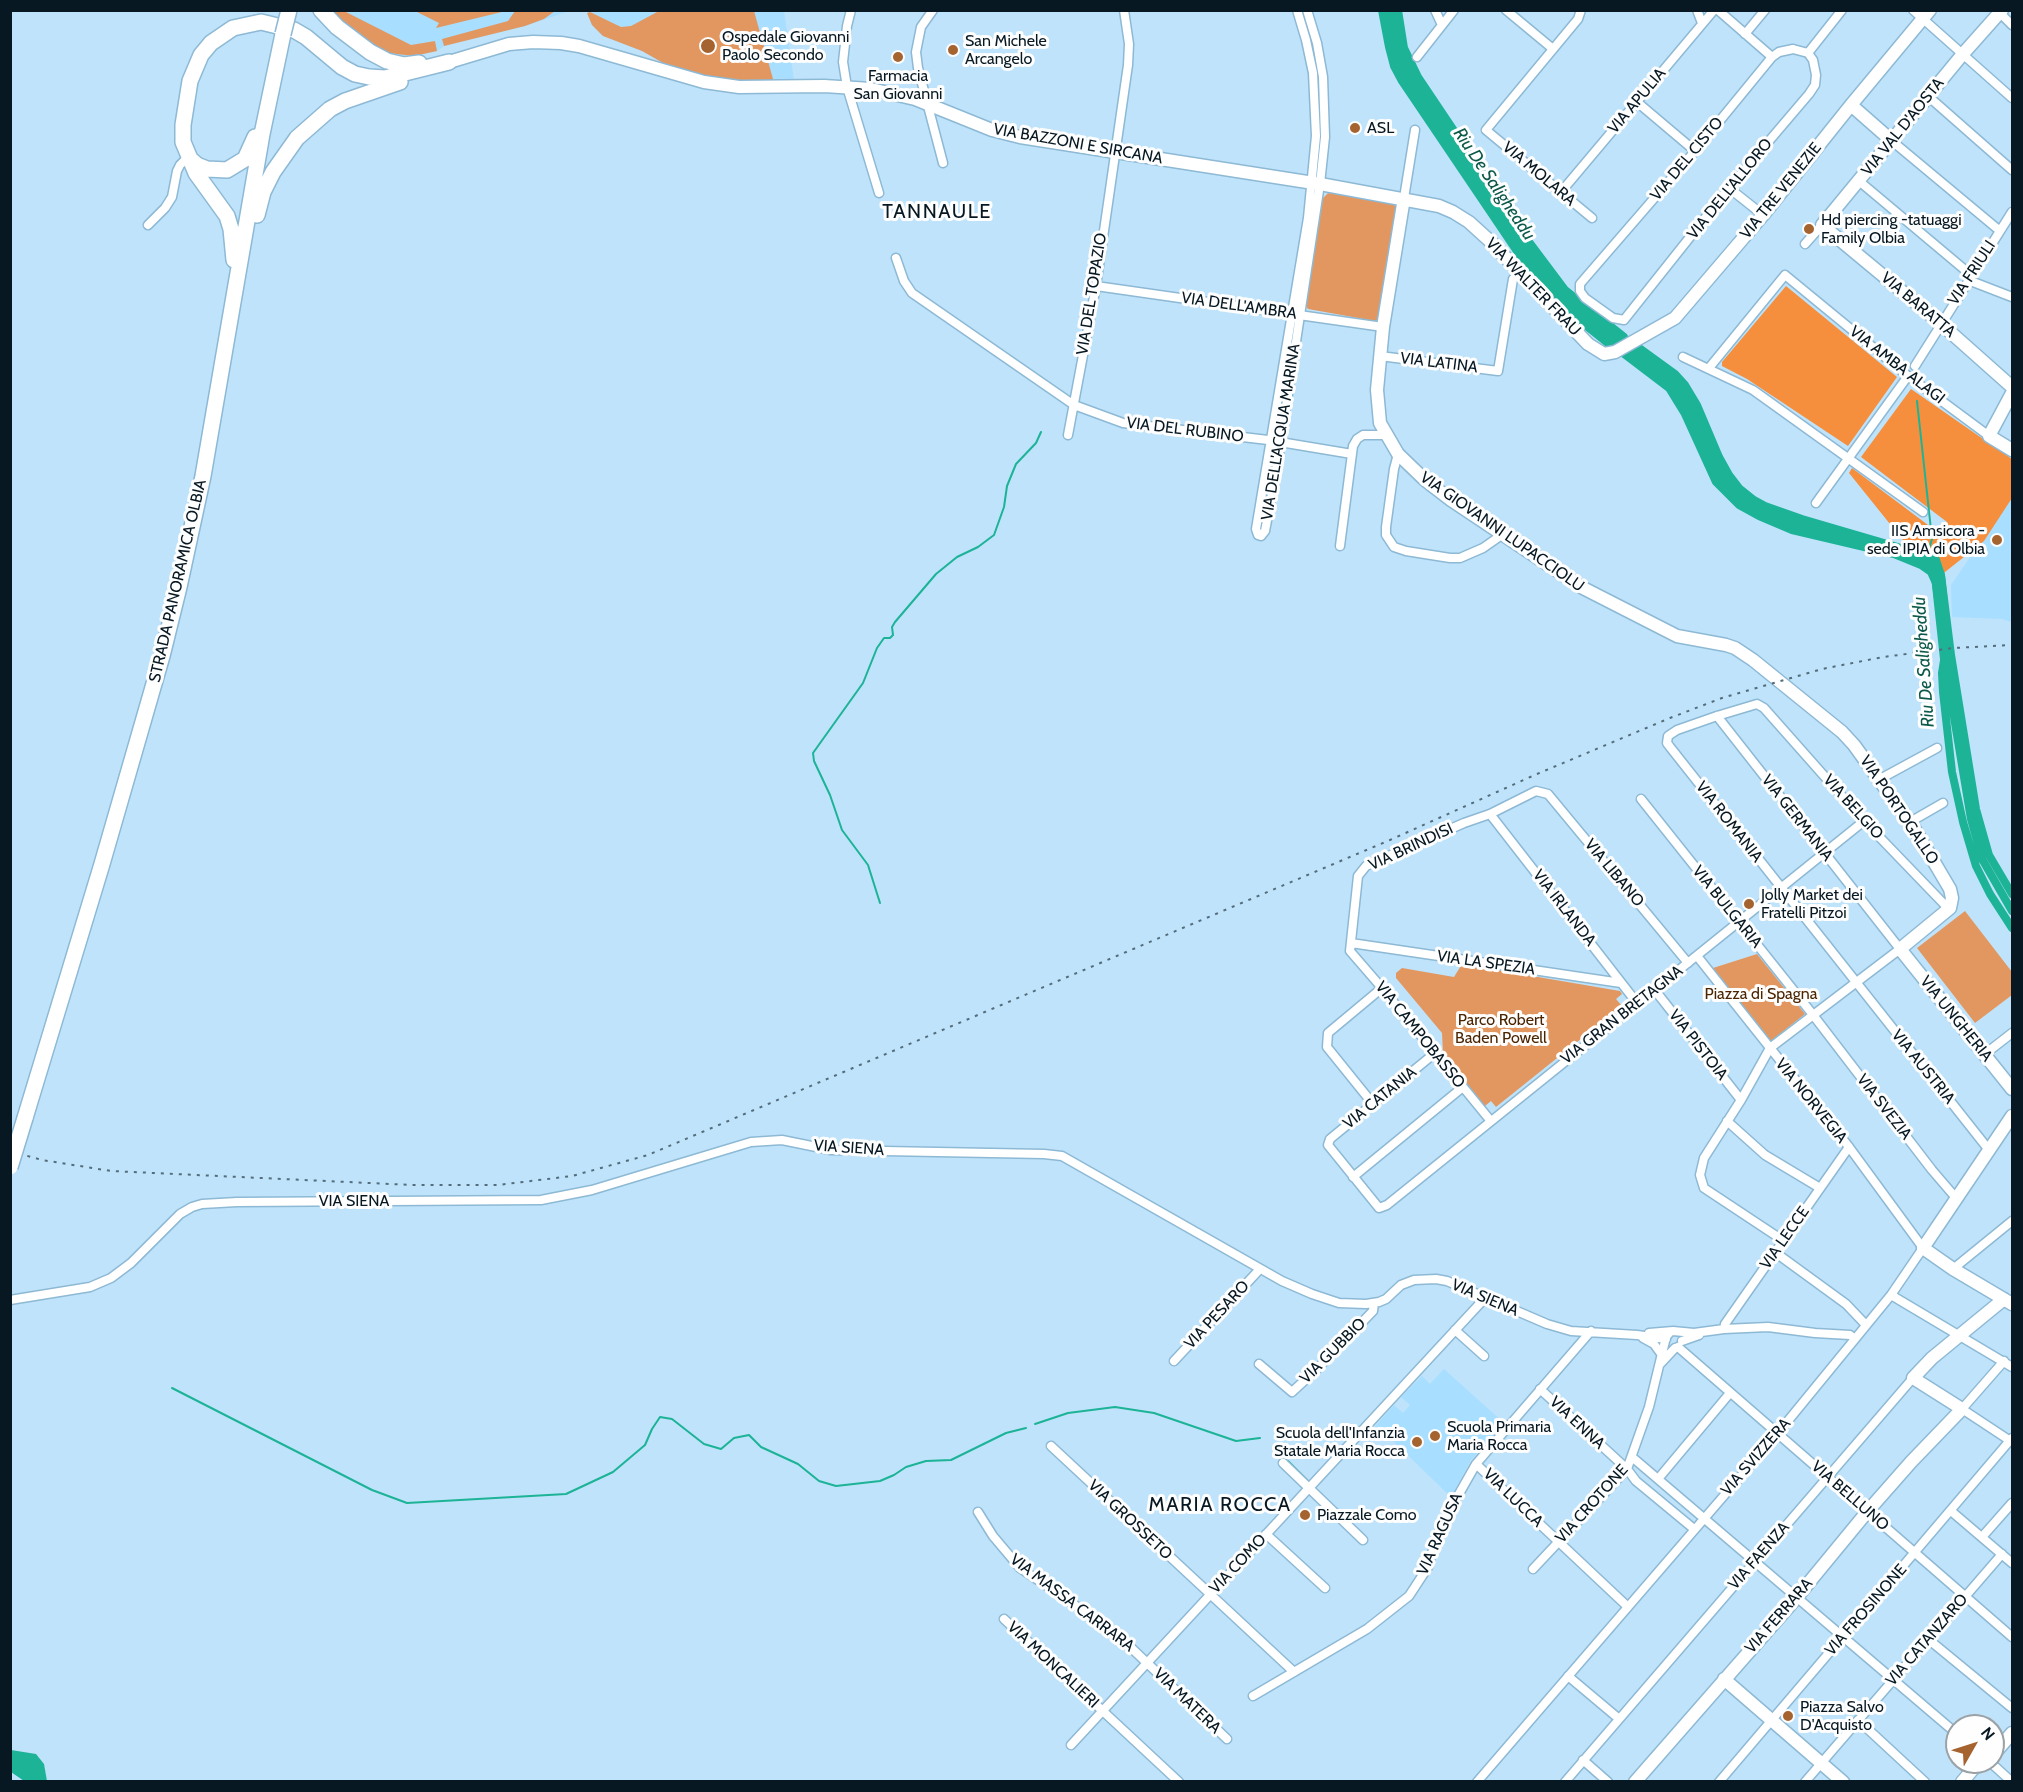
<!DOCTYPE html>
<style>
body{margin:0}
#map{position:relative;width:2023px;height:1792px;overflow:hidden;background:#bfe3fa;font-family:Cabin,sans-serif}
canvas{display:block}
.frame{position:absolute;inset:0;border:12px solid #071822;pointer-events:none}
.north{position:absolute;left:1945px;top:1714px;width:60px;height:60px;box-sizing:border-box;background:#fefefe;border:2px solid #9ba2a6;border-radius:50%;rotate:51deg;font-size:16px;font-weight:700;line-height:24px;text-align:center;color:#071822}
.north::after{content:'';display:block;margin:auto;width:21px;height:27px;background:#a56330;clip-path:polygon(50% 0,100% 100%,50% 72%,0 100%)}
</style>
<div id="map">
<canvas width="2023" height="1792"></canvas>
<div class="frame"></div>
<div class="north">N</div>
</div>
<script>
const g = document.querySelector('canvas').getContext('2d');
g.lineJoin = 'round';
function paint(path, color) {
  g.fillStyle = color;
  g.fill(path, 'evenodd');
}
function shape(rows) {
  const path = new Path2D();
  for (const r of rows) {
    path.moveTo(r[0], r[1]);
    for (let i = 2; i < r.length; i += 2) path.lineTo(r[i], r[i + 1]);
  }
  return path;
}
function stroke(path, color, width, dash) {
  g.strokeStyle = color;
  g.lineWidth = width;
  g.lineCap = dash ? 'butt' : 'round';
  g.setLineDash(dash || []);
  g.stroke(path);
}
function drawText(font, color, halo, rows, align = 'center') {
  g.font = font + ' Cabin,sans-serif';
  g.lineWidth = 6;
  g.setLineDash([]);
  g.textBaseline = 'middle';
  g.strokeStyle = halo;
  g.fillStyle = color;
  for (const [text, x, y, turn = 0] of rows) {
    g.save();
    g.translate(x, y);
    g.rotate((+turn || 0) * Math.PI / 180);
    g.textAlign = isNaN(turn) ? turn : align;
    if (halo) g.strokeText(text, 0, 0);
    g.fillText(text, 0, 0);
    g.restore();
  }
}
paint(shape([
 [328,11,569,11,525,26,444,46,437,51,414,56,399,55],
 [587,11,784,11,794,80,773,79,771,81,713,79,665,64,642,51,603,36,592,25],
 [2012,496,2012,622,2002,619,1952,617,1951,585],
 [1444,1369,1504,1423,1471,1460,1451,1497,1393,1441,1383,1441,1371,1431,1394,1405,1403,1413,1410,1405,1401,1397,1422,1376,1430,1384]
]), '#a8deff');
paint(shape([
 [328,11,344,11,411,45,435,41,437,51,414,56,388,53,363,40],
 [415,11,506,10,506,11,436,28,439,23],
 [515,11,555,11,544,19,525,26,444,46,442,39,508,21],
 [659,11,754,11,773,79,771,81,723,81,665,64,642,51,603,36,592,25,587,13,590,12,621,27,631,26],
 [1328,193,1394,204,1397,211,1379,319,1375,321,1308,309,1306,306,1323,198],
 [1965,911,2012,972,2012,995,1975,1023,1917,948],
 [1757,954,1805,1014,1771,1041,1713,968],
 [1462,964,1620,991,1622,994,1616,999,1622,1006,1496,1107,1491,1101,1485,1106,1443,1054,1442,1033,1396,978,1396,973,1402,968,1454,977]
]), '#e39760');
paint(shape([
 [1786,286,1897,377,1848,446,1747,379,1722,366,1722,362],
 [1911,389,2012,459,2012,498,1984,541,1935,580,1849,473,1852,468,1940,534,1947,522,1861,457]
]), '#f58f3d');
paint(shape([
 [11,1750,36,1754,44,1764,47,1781,24,1781,11,1772]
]), '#1cb397');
stroke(shape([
 [1917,401,1932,539,1926,558],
 [880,903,868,865,842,830,830,795,814,761,813,753,863,683,877,648,884,638,890,638,893,635,892,627,895,622,936,574,957,557,978,547,994,535,1004,507,1007,486,1016,464,1036,443,1041,432],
 [172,1388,372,1490,407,1503,566,1494,613,1472,645,1445,652,1429,660,1417,672,1419,704,1444,721,1449,734,1438,749,1435,761,1447,798,1464,819,1481,836,1486,880,1481,894,1475,906,1467,926,1461,951,1460,1006,1433,1026,1428],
 [1035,1424,1068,1413,1115,1407,1154,1413,1236,1441,1260,1438],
 [1288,1461,1309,1482]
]), '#1cb397', 2);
stroke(shape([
 [1382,10,1389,47,1394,66,1402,81,1527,266,1559,304,1610,345,1624,337,1565,290,1526,238,1418,77,1404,48,1398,10],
 [1952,705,1971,819,1982,859,2012,911],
 [2012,894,1989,855,1976,809,1951,655,1941,575,1936,560,1932,555,1922,551,1908,550,1802,519,1765,506,1754,500,1739,488,1729,475,1719,457,1697,405,1685,385,1675,374,1635,345,1623,353,1669,388,1685,414,1716,482,1739,505,1759,516,1792,530,1894,554,1921,565,1931,572,1936,583,1945,654,1942,673,1943,692,1952,772,1963,822,1976,866,1990,894,2012,928]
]), '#1cb397', 8);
stroke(shape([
 [1391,10,1400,54,1413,80,1547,280,1561,296,1667,378,1676,387,1691,411,1719,474,1737,496,1773,516,1801,526,1926,558,1933,566,1938,576,1952,705]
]), '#1cb397', 14);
const street = shape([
 [851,10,847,26,843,62,847,87,879,193],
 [933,10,921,27,916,52,918,68,943,163],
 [1297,10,1306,40,1313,73,1316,136,1308,218,1256,529,1258,535,1261,536,1265,531,1276,473,1320,184,1325,137,1323,77,1317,43,1307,10],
 [1435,10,1442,25],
 [1506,10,1553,49],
 [1581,10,1578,19,1486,130,1592,218],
 [1697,10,1702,23],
 [1718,10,1772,57],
 [1913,10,2012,98],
 [2000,13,2012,25],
 [1745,34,1765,10],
 [1793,49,1808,53,1813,60,1816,75,1815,85,1809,94,1729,188,1624,320,1613,318,1585,298,1580,291,1580,284,1695,151,1772,57,1779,52,1793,49],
 [1808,53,1842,10],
 [1417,57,1454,10],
 [1929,97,2012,170],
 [1637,102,1695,151],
 [1892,141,2000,231],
 [1859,181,1971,275],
 [1729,188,1763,215],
 [1561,192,1714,10],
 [1404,198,1415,130],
 [148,225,165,208,172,197,177,171,180,165,188,157],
 [1805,244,1822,225],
 [896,258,904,281,912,293,1074,405,1123,423,1268,440,1352,454],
 [1968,280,2012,297],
 [1096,286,1383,327],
 [1380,356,1498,371,1513,279,1520,272],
 [1683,357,1753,390,1923,512],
 [1915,366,2012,212],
 [1709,368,1785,275,1908,376,1989,436],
 [1068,435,1096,286,1128,65,1129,44,1124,10],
 [1398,454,1394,469,1386,527,1386,535,1394,547,1406,551,1450,558,1460,558,1483,548,1503,534],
 [1816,503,1908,376],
 [1340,546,1353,446,1357,439,1363,435,1386,435],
 [1717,716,1900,949,1770,1048,1741,1100,1704,1158,1700,1175,1704,1188,1784,1241],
 [1880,779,1937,748],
 [1641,799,1810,1011,1932,1170,1956,1198],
 [1490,814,1637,1003],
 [1910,822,1943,803],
 [1950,908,1944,904,1864,821,1764,708,1757,704,1717,716,1677,730,1668,736,1667,743,1670,747,1989,1150],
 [1351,943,1621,983],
 [1654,989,1741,1100],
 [1435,1053,1330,1139,1328,1145,1379,1208,1387,1205,1864,821],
 [1985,1054,2012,1033],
 [1373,1104,1327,1047,1328,1033,1382,988],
 [1490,1120,1382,988,1350,951,1358,876,1366,866,1464,823,1490,814,1536,791,1548,794,1688,963],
 [1727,1121,1765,1155,1820,1188],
 [1353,1177,1463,1087],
 [1776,1253,1846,1304,1866,1325],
 [1953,1269,2012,1221],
 [1891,1295,2012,1367],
 [10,1300,90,1287,111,1278,131,1263,180,1214,192,1207,202,1204,237,1202,541,1200,592,1190,751,1142,782,1140,831,1150,1044,1154,1062,1156,1282,1281,1312,1294,1339,1303,1366,1304,1379,1302,1386,1299,1401,1285,1414,1280,1436,1279,1447,1281,1547,1324,1571,1331,1637,1335,1666,1339],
 [1724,1329,1725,1324,1849,1147],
 [1455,1330,1484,1356],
 [1649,1333,1673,1331,1694,1333,1724,1329,1768,1327,1815,1333,1850,1335,1855,1339],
 [1643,1338,1654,1344,1662,1355],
 [1682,1341,1699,1335],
 [1678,1347,2012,1637],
 [1174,1361,1260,1269],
 [2004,1361,1962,1409,2012,1442],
 [1259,1364,1292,1392,1318,1368,1373,1311,1374,1303],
 [1660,1364,1675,1348],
 [1540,1389,1627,1469,1636,1481,1694,1529],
 [1051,1446,1294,1672],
 [1632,1457,1957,1734],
 [1283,1463,1363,1540],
 [1476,1464,1628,1607],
 [1658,1479,1730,1393],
 [1951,1511,2012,1563],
 [978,1512,993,1536,1020,1568,1100,1622,1124,1641,1227,1739],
 [1266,1534,1325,1588],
 [1982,1537,2012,1503],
 [1533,1569,1627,1469,1649,1407,1666,1337,1670,1332],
 [1004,1619,1179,1782],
 [1928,1639,2012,1708],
 [1568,1676,1618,1718],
 [1253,1696,1367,1629,1409,1596,1428,1567,1436,1539,1447,1515,1476,1464,1591,1331],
 [1858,1720,1925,1782],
 [1071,1745,1485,1298],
 [1583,1760,1608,1782],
 [1990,1762,2012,1782],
 [1477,1782,1778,1433,1891,1295,1923,1248,1849,1147,1697,956],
 [1565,1782,1913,1378],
 [1719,1782,2012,1438],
 [1805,1782,2002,1554]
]);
const secondary = shape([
 [2002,10,1962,55,1822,225,1940,323,2012,387],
 [449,62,509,44,533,42,561,43,579,46,704,82,739,87,824,86,871,89,915,99,992,130,1020,137,1320,184,1439,206,1453,212,1469,222,1491,242,1588,344,1604,354,1615,352,1675,318,1763,215,1851,105,1930,10],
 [1851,105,1892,141],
 [1404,198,1383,327,1377,390,1380,423,1398,454,1425,480,1451,500,1583,588,1677,636,1726,645,1735,648,1753,660,1842,732,1854,745,1914,828,1950,889,1952,898,1950,908,1900,949,2012,1089],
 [2012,393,1989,436,2012,450],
 [2012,1116,1923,1248,1953,1269,2012,1304],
 [1724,1679,1843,1782],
 [1993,1755,2012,1733],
 [1635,1782,1797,1597,1867,1512,1911,1462,1962,1409,1913,1378,1932,1358,2004,1299],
 [1962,1782,1979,1762]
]);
const highway = shape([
 [321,10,337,27,370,52,387,61,404,65,419,63],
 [189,158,197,165,207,169,227,170,245,159,255,137],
 [257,215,263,192,273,172,297,138,330,109,345,101,400,82],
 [234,260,231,229,227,216,196,173,183,142,183,125,190,81,201,55,211,43,233,28,261,22,294,30,306,37,342,67,355,74,369,77,385,78,449,62],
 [25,1118,102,864,162,656,179,587,203,476,262,134,283,34]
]);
stroke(street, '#8db9d5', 11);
stroke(secondary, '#8db9d5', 15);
stroke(highway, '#8db9d5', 18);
stroke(street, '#fff', 8);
stroke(secondary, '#fff', 12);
stroke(highway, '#fff', 15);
stroke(shape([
 [10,1151,42,1160,111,1171,412,1185,498,1185,572,1176,648,1155,1390,840,1537,774,1670,718,1722,698,1822,669,1883,657,1953,648,2012,645]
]), '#546d7c', 2, [3, 6]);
const highwayBridge = shape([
 [283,34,289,10],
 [10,1167,25,1118]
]);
stroke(highwayBridge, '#8db9d5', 18, []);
stroke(highwayBridge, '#fff', 15);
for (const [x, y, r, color] of [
 [708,46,8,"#a56330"],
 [953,50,6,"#a56330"],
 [898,57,6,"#a56330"],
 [1355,128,6,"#a56330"],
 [1809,229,6,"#a56330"],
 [1997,540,6,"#a56330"],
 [1749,904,6,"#a56330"],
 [1435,1436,6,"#a56330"],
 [1417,1442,6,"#a56330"],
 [1305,1515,6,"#a56330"],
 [1788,1716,6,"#a56330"]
]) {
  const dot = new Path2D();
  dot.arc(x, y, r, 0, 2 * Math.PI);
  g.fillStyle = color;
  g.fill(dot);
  stroke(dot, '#fefefe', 2);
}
drawText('16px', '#071822', '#fefefe', [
 ["Ospedale Giovanni",722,37],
 ["Paolo Secondo",722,55],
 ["San Michele",965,41],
 ["Arcangelo",965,59],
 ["Farmacia",898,76,"center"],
 ["San Giovanni",898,94,"center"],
 ["ASL",1367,128],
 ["Hd piercing -tatuaggi",1821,220],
 ["Family Olbia",1821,238],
 ["IIS Amsicora -",1985,531,"right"],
 ["sede IPIA di Olbia",1985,549,"right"],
 ["Jolly Market dei",1761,895],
 ["Fratelli Pitzoi",1761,913],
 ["Scuola Primaria",1447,1427],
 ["Maria Rocca",1447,1445],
 ["Scuola dell'Infanzia",1405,1433,"right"],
 ["Statale Maria Rocca",1405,1451,"right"],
 ["Piazzale Como",1317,1515],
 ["Piazza Salvo",1800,1707],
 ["D'Acquisto",1800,1725]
], 'left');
drawText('16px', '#071822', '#fefefe', [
 ["VIA APULIA",1637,101,-50],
 ["VIA VAL D'AOSTA",1903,127,-51],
 ["VIA BAZZONI E SIRCANA",1078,144,10],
 ["VIA DEL CISTO",1687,159,-50],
 ["VIA MOLARA",1539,174,40],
 ["VIA DELL'ALLORO",1730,189,-51],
 ["VIA TRE VENEZIE",1781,191,-51],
 ["VIA FRIULI",1972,273,-57],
 ["VIA WALTER FRAU",1533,287,46],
 ["VIA DEL TOPAZIO",1092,294,-81],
 ["VIA BARATTA",1918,305,40],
 ["VIA DELL'AMBRA",1239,306,8],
 ["VIA LATINA",1439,363,7],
 ["VIA AMBA ALAGI",1897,365,38],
 ["VIA DEL RUBINO",1185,430,7],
 ["VIA DELL'ACQUA MARINA",1281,432,-81],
 ["VIA GIOVANNI LUPACCIOLU",1502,532,35],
 ["STRADA PANORAMICA OLBIA",178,581,-77],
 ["VIA BELGIO",1853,807,48],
 ["VIA PORTOGALLO",1899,810,56],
 ["VIA GERMANIA",1797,818,52],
 ["VIA ROMANIA",1729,822,52],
 ["VIA BRINDISI",1411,847,-25],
 ["VIA LIBANO",1614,873,50],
 ["VIA BULGARIA",1727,907,51],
 ["VIA IRLANDA",1564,908,52],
 ["VIA LA SPEZIA",1486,963,8],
 ["VIA GRAN BRETAGNA",1622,1015,-38],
 ["VIA UNGHERIA",1956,1019,51],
 ["VIA CAMPOBASSO",1420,1035,51],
 ["VIA PISTOIA",1698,1045,52],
 ["VIA AUSTRIA",1923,1067,51],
 ["VIA CATANIA",1380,1098,-39],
 ["VIA NORVEGIA",1811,1101,51],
 ["VIA SVEZIA",1884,1107,52],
 ["VIA SIENA",849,1148,4],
 ["VIA SIENA",354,1201],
 ["VIA LECCE",1785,1238,-55],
 ["VIA SIENA",1485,1298,23],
 ["VIA PESARO",1217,1315,-47],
 ["VIA GUBBIO",1333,1351,-45],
 ["VIA ENNA",1577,1423,43],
 ["VIA SVIZZERA",1756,1457,-49],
 ["VIA BELLUNO",1850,1496,41],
 ["VIA LUCCA",1513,1498,44],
 ["VIA CROTONE",1592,1504,-48],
 ["VIA GROSSETO",1130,1520,43],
 ["VIA RAGUSA",1440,1534,-66],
 ["VIA FAENZA",1759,1556,-49],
 ["VIA COMO",1238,1564,-47],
 ["VIA MASSA CARRARA",1072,1603,37],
 ["VIA FROSINONE",1866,1610,-49],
 ["VIA FERRARA",1779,1616,-49],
 ["VIA CATANZARO",1927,1640,-49],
 ["VIA MONCALIERI",1053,1665,43],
 ["VIA MATERA",1187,1701,44]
]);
drawText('16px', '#4b2402', '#fefefe', [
 ["Piazza di Spagna",1761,994],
 ["Parco Robert",1501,1020],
 ["Baden Powell",1501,1038]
]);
drawText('italic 18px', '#0c594a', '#fefefe', [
 ["Riu De Saligheddu",1494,184,56],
 ["Riu De Saligheddu",1924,662,-94]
]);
g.letterSpacing = '1.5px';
drawText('20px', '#071822', '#fefefe', [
 ["TANNAULE",937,212],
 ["MARIA ROCCA",1220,1505]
]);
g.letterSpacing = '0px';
</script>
